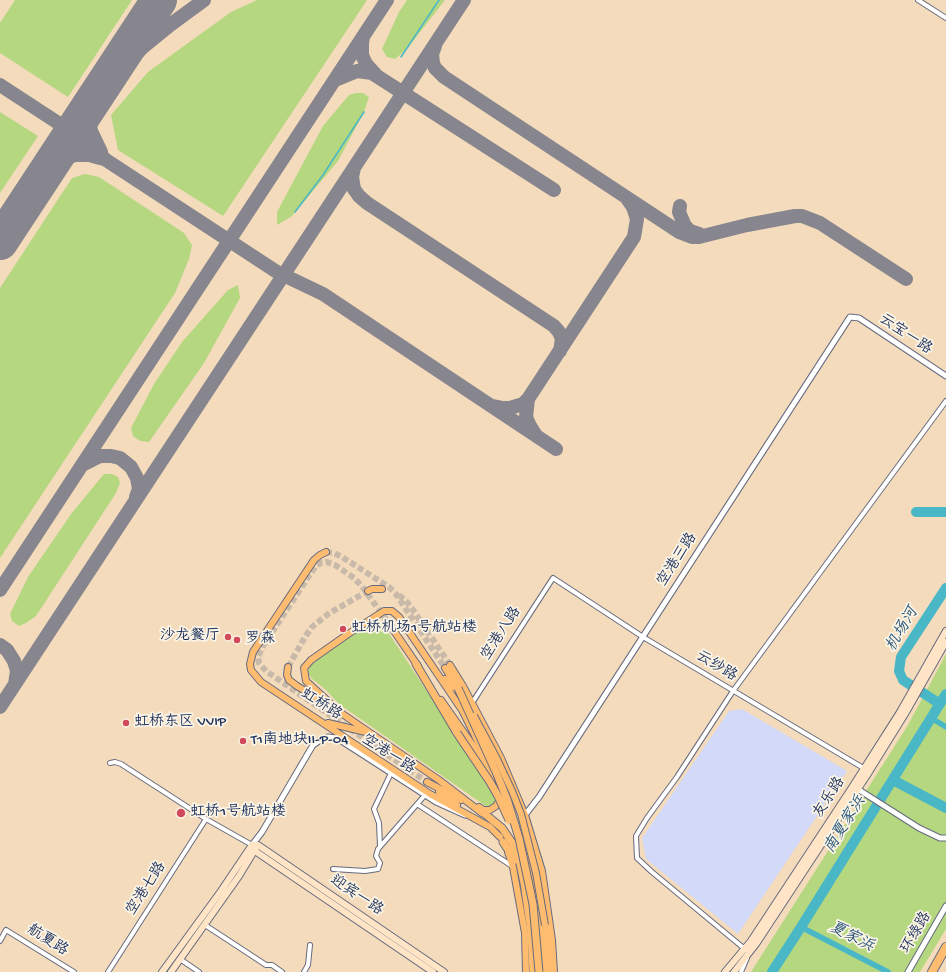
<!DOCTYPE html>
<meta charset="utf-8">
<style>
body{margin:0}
canvas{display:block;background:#f3dbbc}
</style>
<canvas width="946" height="972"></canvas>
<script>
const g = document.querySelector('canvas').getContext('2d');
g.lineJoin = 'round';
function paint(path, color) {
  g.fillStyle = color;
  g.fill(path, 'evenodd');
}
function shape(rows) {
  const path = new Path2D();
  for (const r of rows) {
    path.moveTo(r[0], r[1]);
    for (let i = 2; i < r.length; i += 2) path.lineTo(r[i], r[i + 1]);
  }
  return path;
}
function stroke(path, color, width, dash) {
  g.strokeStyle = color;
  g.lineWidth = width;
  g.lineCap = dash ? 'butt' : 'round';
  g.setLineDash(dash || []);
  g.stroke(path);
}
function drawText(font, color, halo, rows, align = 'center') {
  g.font = font + ' "Gochi Hand","LXGW WenKai TC",sans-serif';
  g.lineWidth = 3.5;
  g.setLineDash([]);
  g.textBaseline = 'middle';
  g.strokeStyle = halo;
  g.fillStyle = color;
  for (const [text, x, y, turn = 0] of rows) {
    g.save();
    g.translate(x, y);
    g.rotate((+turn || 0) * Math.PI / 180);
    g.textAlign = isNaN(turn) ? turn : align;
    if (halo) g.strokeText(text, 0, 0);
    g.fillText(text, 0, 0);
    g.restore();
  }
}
paint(shape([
 [742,709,847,771,738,934,646,859,642,838,729,711]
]), '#d2d9f9');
paint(shape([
 [15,0,132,0,68,97,0,53,0,23],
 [257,0,367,0,223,216,118,150,111,115,148,72,231,12],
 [407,0,445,0,407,49,395,59,387,57,382,49,399,12],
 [356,93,363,93,369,97,364,112,338,161,292,216,277,225,277,212,323,126,349,95],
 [0,112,38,136,0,193],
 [85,174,99,177,184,233,192,245,189,259,175,293,0,558,0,288,72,178],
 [238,285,240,298,204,363,149,442,140,441,133,436,131,428,154,384,182,342,228,290],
 [104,474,112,474,118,477,120,483,116,493,36,616,26,623,19,626,12,621,10,614,28,577,71,514],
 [373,622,379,622,384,626,497,798,490,809,339,704,326,690,311,678,308,671,310,665,319,656],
 [946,654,946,929,920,972,751,972,908,725]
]), '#b4d780');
stroke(shape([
 [401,57,439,0],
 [295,212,323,175,364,112]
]), '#4ab7c6', 1.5);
stroke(shape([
 [931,718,946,727],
 [801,927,888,972]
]), '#4ab7c6', 5.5);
stroke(shape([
 [916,512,946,512],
 [912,686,903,680,899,671,901,657,946,588],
 [917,689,940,704],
 [893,780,946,808],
 [772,972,801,927,946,694]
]), '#4ab7c6', 10);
stroke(shape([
 [363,37,362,43,362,55,366,64,376,75],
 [435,46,432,54,433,63,435,68,444,77,679,232,692,237,699,237,747,225,795,216,802,216,820,223,906,279],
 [335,80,357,71,372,73,554,190],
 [0,85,72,132,91,146,106,160,277,272,323,294,556,449],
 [101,152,91,131,90,125,89,111,93,101,120,70,143,47,170,25,204,0],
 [354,168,352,177,354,189,359,196,367,203,554,326,559,332,562,339,560,351],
 [46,172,64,159,75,155,89,155,104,159],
 [680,206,679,212,685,226,690,231,699,234],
 [528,399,526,417,530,426,535,434],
 [493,406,503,408,510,408,523,404,528,399,634,237,637,219,633,207,628,200],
 [84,464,100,456,111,456,120,458,131,467,137,478,139,489,136,497],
 [0,590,387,0],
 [0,645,7,650,14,661,17,671,15,684],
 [0,707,464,0]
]), '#87858d', 14);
stroke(shape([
 [0,242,159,0]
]), '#87858d', 36);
stroke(shape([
 [326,552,334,553,342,557,389,587,396,594,445,668],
 [399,595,407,602,413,610,450,665],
 [392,628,361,585,354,578,335,565,327,562,321,563,316,566,311,573,263,646,258,657,259,663,266,671,427,782],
 [288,667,305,637,312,627,328,614,368,591]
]), '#c8b9a9', 6, [6, 3]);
const minor = shape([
 [918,0,946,18],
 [472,703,553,578,643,637,865,769],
 [110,763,115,762,121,764,206,819,252,845],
 [417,804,512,866],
 [380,846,379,823,374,809,391,773],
 [333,869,365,871,378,869,380,863,376,856,378,849,425,795],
 [205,925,266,965,272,965,282,972],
 [0,941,6,930,74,972],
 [746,950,652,872,637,858,636,836,647,818,677,777,733,691,946,401],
 [180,959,199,972],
 [108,972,206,819],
 [304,972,308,965,310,945],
 [741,972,747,958]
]);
const tertiary = shape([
 [856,788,919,828,940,838,946,838],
 [525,815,539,797,850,317,859,318,946,376],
 [252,845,262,832,313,745,322,739,328,737,336,738,343,742,436,802,465,815],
 [908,972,946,906]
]);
const secondary = shape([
 [252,845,258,845,444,972],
 [252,845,255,851,433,972],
 [162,972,221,891,252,845],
 [171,972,239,876,256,848],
 [725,972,751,941,853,786,900,712,946,631],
 [734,972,756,944,869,772,905,714,946,642]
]);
const primary = shape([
 [326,552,320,555,314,560,253,652,250,664,251,670,261,682,430,794,490,827,500,837],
 [368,591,372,589,382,589],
 [392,628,418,666],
 [450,665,463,686,501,758,525,815,542,871,552,940,554,972],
 [288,667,287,675,289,680,297,686,341,713,439,780,482,813],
 [445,668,458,688],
 [445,679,460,693],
 [441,700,498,781],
 [341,713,306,681,304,668,311,660,348,634,384,611,392,611,399,617,462,710,485,756],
 [328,723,366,732],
 [427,782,461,800],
 [439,792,457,805],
 [479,807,483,810,490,810,496,806,501,798],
 [523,845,536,896,541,930,544,972],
 [508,852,513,867,525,933,526,972],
 [545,925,549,972]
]);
const trunk = shape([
 [416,664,457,733],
 [480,810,502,828,513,844,519,859,524,883,531,931,533,972],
 [503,842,515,860]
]);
const motorway = shape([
 [932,972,946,947]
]);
stroke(minor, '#676b7f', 6);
stroke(tertiary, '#676b7f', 7);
stroke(secondary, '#676b7f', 8);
stroke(primary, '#676b7f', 8);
stroke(trunk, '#676b7f', 9);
stroke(motorway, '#676b7f', 10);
stroke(minor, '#fff', 4);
stroke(tertiary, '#fff', 5);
stroke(secondary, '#ffe4c6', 6);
stroke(primary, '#febc70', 6);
stroke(trunk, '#febc70', 7);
stroke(motorway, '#febc70', 8);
const primaryBridge = shape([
 [474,716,497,759,512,791,521,814,536,873,545,925]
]);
const trunkBridge = shape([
 [458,688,496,772,507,799,519,838,533,904,539,972],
 [457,733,490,782,498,796,509,820]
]);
stroke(primaryBridge, '#676b7f', 8, []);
stroke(trunkBridge, '#676b7f', 9, []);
stroke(primaryBridge, '#febc70', 6);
stroke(trunkBridge, '#febc70', 7);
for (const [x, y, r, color] of [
 [343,629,4,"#d1495b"],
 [228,637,4,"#d1495b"],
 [237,640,4,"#d1495b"],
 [126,723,4,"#d1495b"],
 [243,741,4,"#d1495b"],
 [181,813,5,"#d1495b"]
]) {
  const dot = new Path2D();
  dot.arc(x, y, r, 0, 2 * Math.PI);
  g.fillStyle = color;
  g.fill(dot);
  stroke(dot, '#fcf5e5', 1.5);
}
drawText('15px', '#1b2f5e', '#fcf5e5', [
 ["云宝一路",905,335,34],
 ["空港三路",678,560,-57],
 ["空港八路",502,634,-57],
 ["云纱路",716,667,31],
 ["虹桥路",321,705,33],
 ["空港一路",388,755,33],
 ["友乐路",830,798,-57],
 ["空港七路",147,889,-57],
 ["迎宾一路",356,896,34],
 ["环绿路",917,933,-60],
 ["航夏路",47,941,32]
]);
drawText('15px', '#1b2f5e', '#fcf5e5', [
 ["虹桥机场1号航站楼",351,629],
 ["沙龙餐厅",220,637,"right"],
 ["罗森",245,640],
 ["虹桥东区 VVIP",134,723],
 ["T1南地块II-P-04",251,741],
 ["虹桥1号航站楼",190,813]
], 'left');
drawText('italic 16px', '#29587d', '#fcf5e5', [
 ["机场河",903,630,-60],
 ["南夏家浜",846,825,-58],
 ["夏家浜",851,938,27]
]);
</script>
